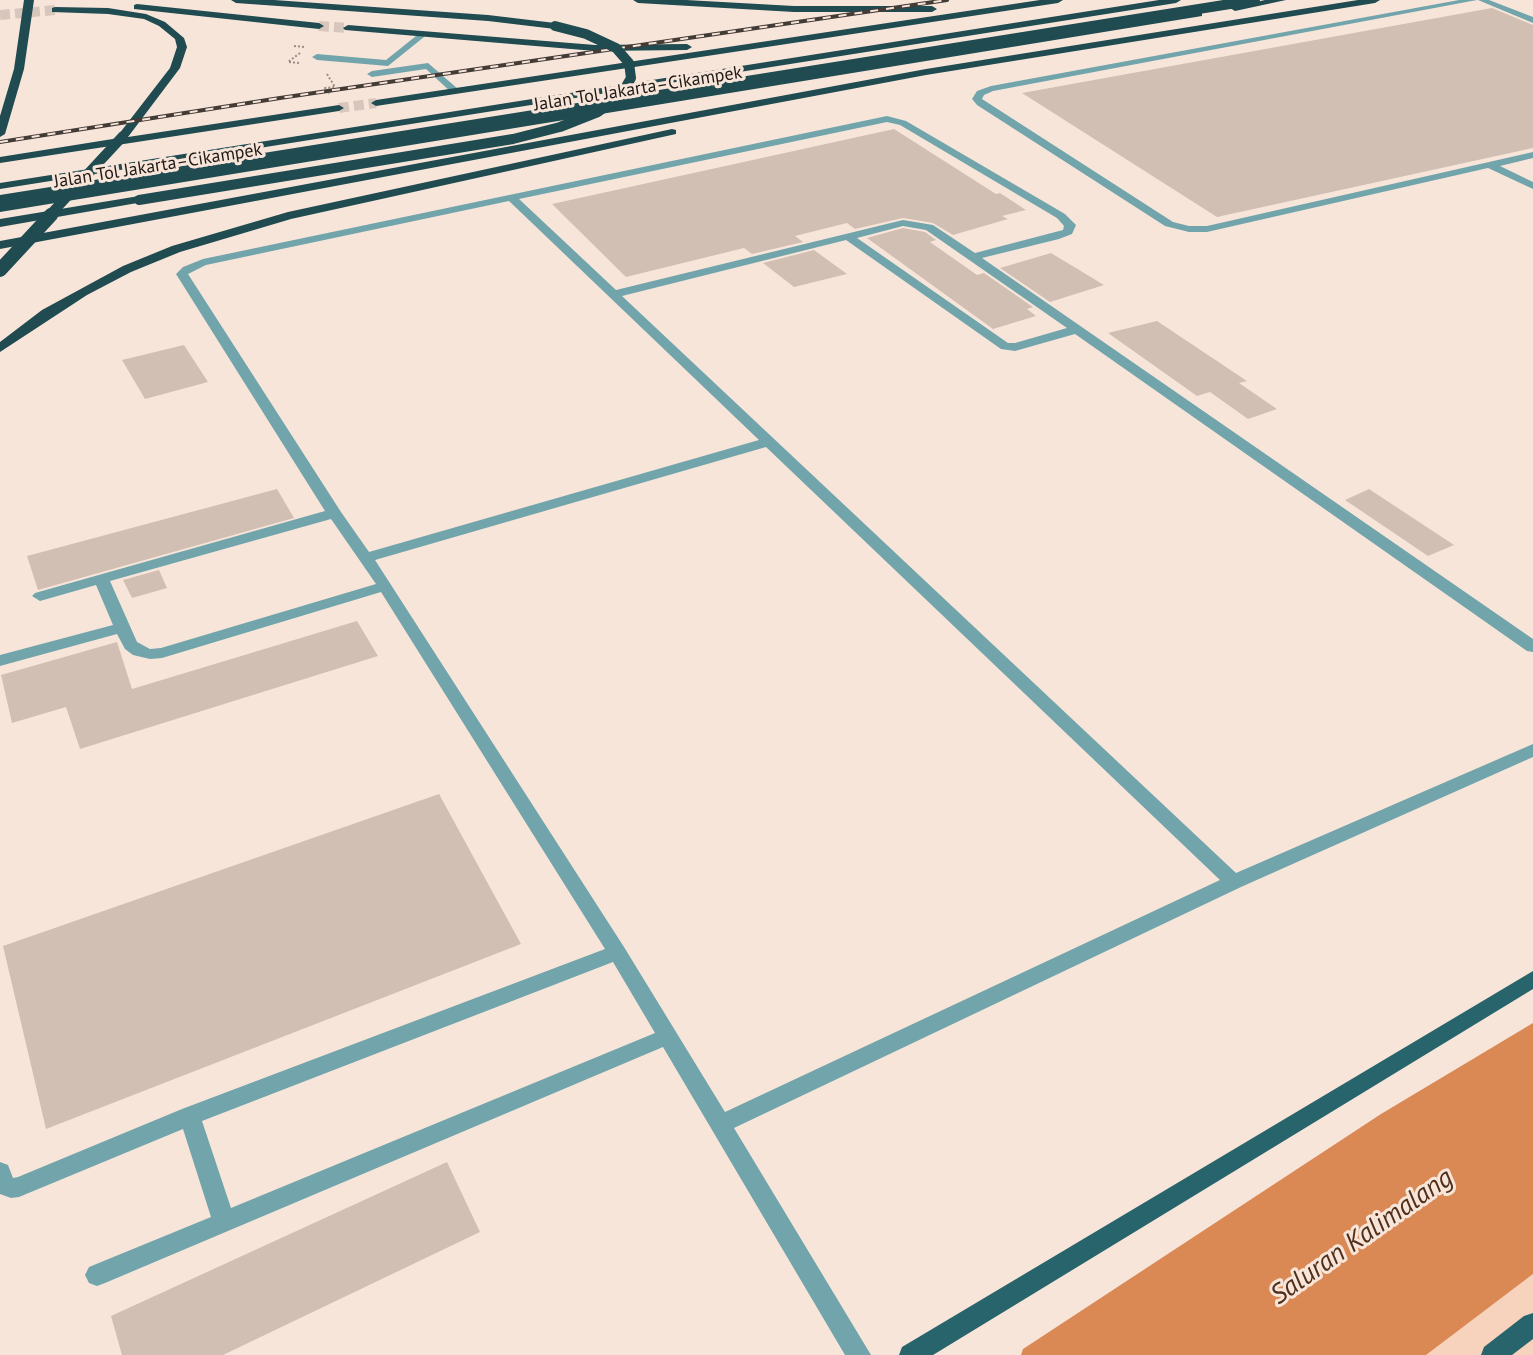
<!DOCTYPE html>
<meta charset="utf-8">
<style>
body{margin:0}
canvas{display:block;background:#f8e5da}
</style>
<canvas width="1533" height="1355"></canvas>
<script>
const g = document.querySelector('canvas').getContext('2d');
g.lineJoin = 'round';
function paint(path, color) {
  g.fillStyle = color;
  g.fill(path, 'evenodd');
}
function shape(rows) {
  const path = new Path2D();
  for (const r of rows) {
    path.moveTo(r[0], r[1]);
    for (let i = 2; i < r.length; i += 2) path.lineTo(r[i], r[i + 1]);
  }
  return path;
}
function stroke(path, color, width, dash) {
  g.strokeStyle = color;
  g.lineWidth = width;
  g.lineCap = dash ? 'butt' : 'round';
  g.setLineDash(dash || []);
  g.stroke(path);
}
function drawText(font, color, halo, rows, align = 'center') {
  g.font = font + ' "PT Sans",sans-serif';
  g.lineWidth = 6;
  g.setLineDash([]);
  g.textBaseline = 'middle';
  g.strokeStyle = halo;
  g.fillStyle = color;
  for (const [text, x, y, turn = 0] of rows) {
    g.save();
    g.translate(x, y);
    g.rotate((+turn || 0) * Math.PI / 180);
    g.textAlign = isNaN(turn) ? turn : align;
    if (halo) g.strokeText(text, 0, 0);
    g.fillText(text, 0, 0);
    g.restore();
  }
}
paint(shape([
 [1533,1274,1533,1355,1426,1355]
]), '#f7d2bc');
paint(shape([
 [1533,1023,1533,1274,1426,1355,1021,1355,1023,1349,1381,1114]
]), '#db8954');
paint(shape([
 [1492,8,1533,25,1533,148,1217,217,1022,93],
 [894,129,996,194,1000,193,1026,210,1002,216,1008,219,953,235,933,223,903,218,855,229,847,223,795,236,803,242,752,254,744,248,626,277,552,204],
 [903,228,925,232,936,240,930,242,977,275,984,273,1033,307,1027,309,1036,316,993,329,867,238],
 [814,250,847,274,794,287,763,263],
 [1051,253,1104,285,1050,302,1000,268],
 [1157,321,1247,381,1239,383,1277,409,1248,419,1210,392,1197,396,1108,333],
 [184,345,208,382,145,399,122,360],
 [277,489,294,518,38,590,27,556],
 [1369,489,1454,545,1428,556,1345,500],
 [159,570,167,588,132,598,123,580],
 [357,621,378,656,80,749,66,707,12,723,1,675,117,642,132,689],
 [439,794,521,944,46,1129,3,946],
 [447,1162,480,1232,223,1355,122,1355,111,1316]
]), '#d2bfb4');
stroke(shape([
 [0,15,55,10],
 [319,26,348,28],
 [339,108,376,103]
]), '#d7c6bc', 10, [10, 5]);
stroke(shape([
 [294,46,305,47],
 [300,53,288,62,300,63],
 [327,74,335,87,325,88,329,94]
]), '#9a8d85', 2, [2, 2]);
paint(shape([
 [1459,0,1477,0,993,91,984,95,982,99,1173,222,1189,226,1207,226,1533,152,1533,158,1500,166,1533,182,1533,189,1488,168,1207,232,1189,232,1165,226,977,105,972,99,977,91,991,86,1459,0],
 [1478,0,1489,0,1533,17,1533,23,1478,0],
 [421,32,425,35,424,37,388,66,317,60,312,57,317,54,386,60,421,32],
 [428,63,458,89,458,93,452,93,426,69,372,77,367,74,372,71,428,63],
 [887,116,906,121,1065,214,1076,225,1072,234,1059,239,982,258,1533,639,1533,652,1527,651,1075,334,1015,351,1001,349,846,240,622,296,1236,873,1533,744,1533,757,1241,887,734,1128,871,1355,845,1355,663,1047,105,1283,97,1286,89,1283,85,1275,89,1267,211,1217,183,1129,19,1197,11,1198,0,1194,0,1162,8,1165,13,1178,18,1177,182,1109,605,949,381,592,162,658,150,659,133,655,125,649,117,634,0,666,0,655,113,625,96,585,40,601,32,596,35,593,325,511,176,274,183,267,203,259,887,116],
 [887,122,900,125,1057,218,1064,226,1063,230,975,253,933,225,903,220,616,290,519,199,887,122],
 [509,201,759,440,369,552,341,512,188,274,206,265,509,201],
 [903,226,926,230,1067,328,1015,343,1008,343,857,238,903,226],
 [766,447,1220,880,725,1112,624,947,375,560,766,447],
 [331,519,376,584,161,648,150,649,137,642,110,581,331,519],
 [613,962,655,1033,231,1208,202,1121,613,962]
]), '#72a5ab');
paint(shape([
 [1533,971,1533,989,933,1355,899,1355,902,1347,1533,971],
 [1533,1313,1533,1339,1512,1355,1481,1355,1484,1347,1524,1316,1533,1313]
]), '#28646b');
paint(shape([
 [24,0,34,0,24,69,5,134,0,137,0,116,14,69,24,0],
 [231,0,274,0,488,15,555,23,560,26,555,29,488,21,236,3,231,0],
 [633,0,686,0,794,6,932,6,937,9,932,12,794,12,638,3,633,0],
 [1040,0,1063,0,1058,3,376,106,371,103,376,100,1040,0],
 [1159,0,1181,0,1176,3,0,189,0,183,1159,0],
 [1265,0,1286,0,1235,11,1230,8,1265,0],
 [1358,0,1380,0,1375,3,926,75,0,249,0,241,926,69,1358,0],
 [137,4,319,23,324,26,319,29,134,9,134,5,137,4],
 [55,7,108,8,146,14,165,22,184,38,187,47,180,68,128,137,339,105,344,108,339,111,0,163,0,157,119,138,119,134,170,68,177,47,175,39,159,26,144,19,108,14,52,12,52,8,55,7],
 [1199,11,1202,12,1202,16,0,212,0,204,1199,11],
 [348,25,595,45,687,44,692,47,687,50,595,51,345,30,343,28,348,25],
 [672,129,676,130,676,134,291,219,180,252,131,272,87,295,0,352,0,342,42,310,123,266,172,246,288,212,672,129],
 [139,196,143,198,143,202,0,227,0,219,139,196]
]), '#204b51');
const rail = shape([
 [0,142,280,98,947,0]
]);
stroke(rail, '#433b36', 4);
stroke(rail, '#f8e5da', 2, [8]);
stroke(shape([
 [0,200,1255,0],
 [139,200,513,139,560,127,598,112,621,95,631,78,629,63,616,48,586,34,555,26],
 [49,216,123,136]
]), '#204b51', 10);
stroke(shape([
 [0,270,51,215]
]), '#204b51', 14);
drawText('18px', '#1f1915', '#f8e5da', [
 ["Jalan Tol Jakarta–Cikampek",638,89,-9],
 ["Jalan Tol Jakarta–Cikampek",158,166,-9]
]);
drawText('italic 27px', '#502e18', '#f8e5da', [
 ["Saluran Kalimalang",1362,1237,-35]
]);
</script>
